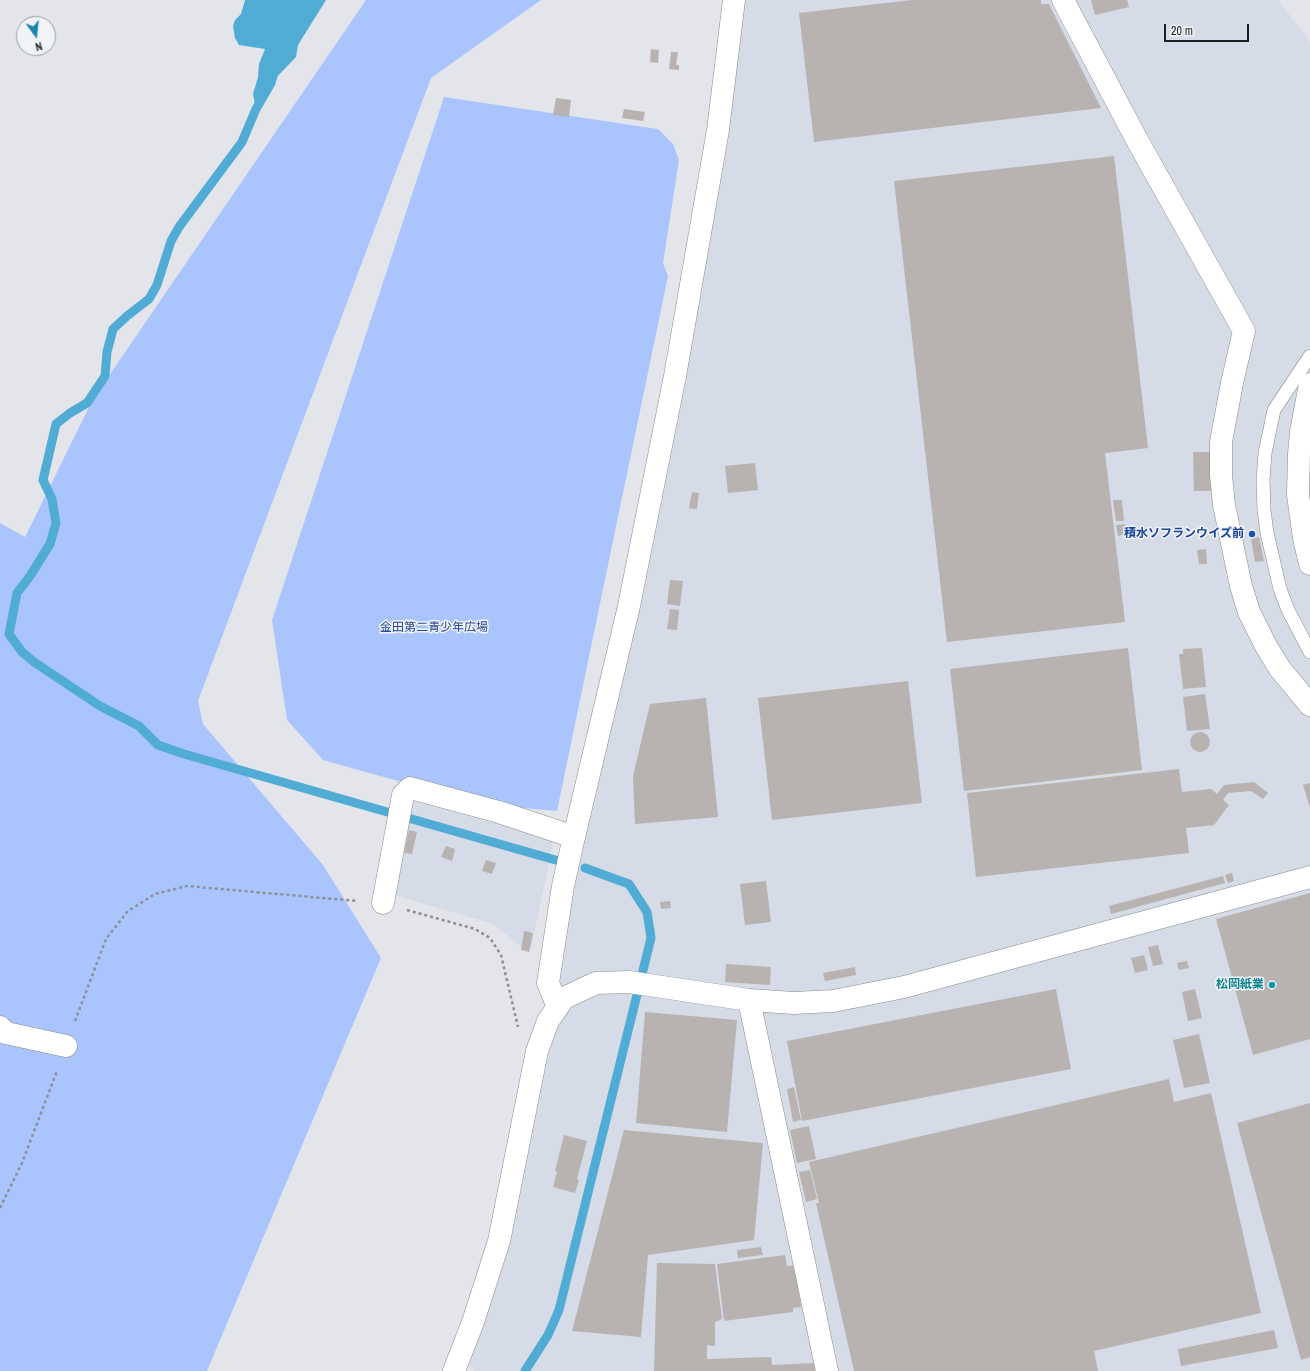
<!DOCTYPE html>
<meta charset="utf-8">
<style>
body{margin:0}
#map{position:relative;width:1310px;height:1371px;overflow:hidden;background:#e3e5eb;font-family:"Archivo Narrow",sans-serif}
canvas{display:block}
.north{position:absolute;left:16px;top:16px;width:40px;height:40px;box-sizing:border-box;background:#f0f3f8;border:1px solid #9c9ea2;border-radius:50%;rotate:165deg;font-size:11px;font-weight:700;line-height:16px;text-align:center;color:#1d1e20}
.north::after{content:'';display:block;margin:auto;width:14px;height:18px;background:#1b84ad;clip-path:polygon(50% 0,100% 100%,50% 72%,0 100%)}
.scale{position:absolute;left:1164px;top:24px;width:85px;height:18px;box-sizing:border-box;border:2px solid #1d1e20;border-top:0;padding-left:5px;font-size:12px;line-height:14px;white-space:nowrap;color:#1d1e20;-webkit-text-stroke:3px #f0f3f8;paint-order:stroke}
</style>
<div id="map">
<canvas width="1310" height="1371"></canvas>
<div class="north">N</div>
<div class="scale">20 m</div>
</div>
<script>
const g = document.querySelector('canvas').getContext('2d');
g.lineJoin = 'round';
function paint(path, color) {
  g.fillStyle = color;
  g.fill(path, 'evenodd');
}
function shape(rows) {
  const path = new Path2D();
  for (const r of rows) {
    if (r.length === 3) {
      path.moveTo(r[0] + r[2], r[1]);
      path.arc(r[0], r[1], r[2], 0, 2 * Math.PI);
      continue;
    }
    path.moveTo(r[0], r[1]);
    for (let i = 2; i < r.length; i += 2) path.lineTo(r[i], r[i + 1]);
  }
  return path;
}
function stroke(path, color, width, dash) {
  g.strokeStyle = color;
  g.lineWidth = width;
  g.lineCap = dash ? 'butt' : 'round';
  g.setLineDash(dash || []);
  g.stroke(path);
}
function drawText(font, color, halo, rows, align = 'center') {
  g.font = font + ' "Archivo Narrow","Noto Sans JP",sans-serif';
  g.lineWidth = 3;
  g.setLineDash([]);
  g.textBaseline = 'middle';
  g.strokeStyle = halo;
  g.fillStyle = color;
  for (const [text, x, y, turn = 0] of rows) {
    g.save();
    g.translate(x, y);
    g.rotate((+turn || 0) * Math.PI / 180);
    g.textAlign = isNaN(turn) ? turn : align;
    if (halo) g.strokeText(text, 0, 0);
    g.fillText(text, 0, 0);
    g.restore();
  }
}
paint(shape([
 [743,0,1278,0,1310,42,1310,1371,474,1371,469,1364,509,1248,545,1068,557,1028,566,1011,555,976],
 [408,800,554,839,531,949,520,946,493,924,394,895]
]), '#d5dbe7');
paint(shape([
 [366,0,541,0,431,78,198,701,203,724,323,865,381,958,207,1371,0,1371,0,523,25,537,93,399],
 [444,97,658,129,673,144,679,160,663,263,668,276,557,811,480,804,323,760,287,720,272,620]
]), '#aac5fe');
paint(shape([
 [245,0,326,0,298,45,296,57,271,83,256,109,253,94,258,77,259,64,265,49,239,45,235,38,233,26,235,20,241,14]
]), '#51acd5');
stroke(shape([
 [273,76,271,83,256,109,242,142,179,227,171,241,157,285,149,299,127,316,113,329,107,352,105,376,87,403,70,413,56,424,43,480,52,499,56,523,50,544,30,576,17,593,9,634,22,652,34,662,100,706,139,726,158,745,184,754,559,861],
 [525,1371,548,1335,559,1310,651,938,647,912,629,884,585,868]
]), '#51acd5', 9);
paint(shape([
 [912,0,1041,0,1041,4,1049,4,1101,108,814,142,799,13],
 [1091,0,1127,0,1129,7,1095,15],
 [651,49,659,50,658,63,650,62],
 [671,52,678,52,676,65,679,65,679,70,669,69],
 [556,98,571,100,569,117,553,115],
 [624,109,645,112,643,121,622,118],
 [1114,156,1148,448,1105,453,1125,622,947,642,894,181],
 [1193,452,1210,452,1211,491,1194,491],
 [755,463,758,490,728,493,725,466],
 [692,492,699,493,697,509,689,508],
 [1113,500,1122,500,1124,521,1116,521],
 [1125,524,1126,534,1118,536,1116,525],
 [1259,537,1264,561,1255,562,1251,539],
 [1206,549,1207,564,1199,564,1197,550],
 [670,580,683,581,680,606,667,604],
 [670,609,679,610,677,630,667,629],
 [1128,648,1142,770,964,791,950,669],
 [1202,648,1206,687,1183,689,1179,654,1183,654,1183,649],
 [908,681,922,803,772,820,758,698],
 [1205,694,1210,729,1187,731,1183,697],
 [706,698,718,817,635,824,633,776,650,704],
 [1200,742,10],
 [1179,769,1182,792,1211,789,1217,794,1224,785,1254,782,1268,793,1263,799,1251,791,1228,793,1223,800,1229,805,1214,825,1186,828,1189,853,976,877,967,793],
 [1310,783,1310,808,1303,785],
 [409,830,417,832,412,854,404,853],
 [446,846,455,849,452,861,441,857],
 [486,860,496,863,492,874,482,871],
 [1232,873,1234,881,1228,883,1225,875],
 [1223,876,1225,883,1111,914,1109,906],
 [766,881,771,922,745,925,740,884],
 [1310,893,1310,1039,1253,1055,1216,919],
 [670,901,671,908,661,909,660,902],
 [524,931,533,933,529,952,521,950],
 [1158,945,1163,964,1153,966,1148,947],
 [1144,955,1148,970,1135,973,1131,958],
 [1187,961,1189,968,1179,970,1177,963],
 [726,964,771,967,770,985,725,982],
 [855,967,856,975,825,981,823,973],
 [1056,989,1071,1069,802,1121,787,1041],
 [1195,989,1202,1018,1188,1021,1182,992],
 [645,1012,737,1020,727,1132,636,1123],
 [1199,1034,1210,1083,1184,1088,1173,1040],
 [1169,1079,1174,1102,1211,1093,1261,1313,1094,1351,1098,1371,854,1371,816,1203,819,1203,809,1162],
 [794,1087,801,1120,793,1122,787,1089],
 [1310,1103,1310,1357,1301,1360,1237,1123],
 [809,1126,816,1159,797,1163,790,1130],
 [624,1130,763,1143,754,1240,648,1255,641,1337,572,1331],
 [564,1135,587,1141,577,1179,579,1180,575,1193,553,1187,557,1172,555,1171],
 [810,1170,817,1199,806,1202,799,1172],
 [761,1247,763,1255,738,1258,737,1250],
 [785,1255,787,1266,795,1265,801,1307,793,1308,793,1312,724,1321,717,1264],
 [657,1263,715,1264,722,1319,715,1322,715,1346,707,1345,707,1359,771,1357,772,1365,815,1363,815,1371,654,1371],
 [1274,1330,1278,1348,1181,1366,1178,1349]
]), '#b8b3b0');
const service = shape([
 [1310,356,1274,410,1265,453,1263,480,1264,510,1267,533,1280,589,1288,610,1310,652]
]);
const minor = shape([
 [1063,0,1137,140,1244,331,1232,383,1221,442,1221,475,1224,505,1241,586,1249,612,1266,646,1280,669,1310,705],
 [383,903,403,795,410,788,499,812,574,837],
 [749,1000,827,1371],
 [558,1007,548,983,563,886,574,837,629,606,675,376,718,130,734,0],
 [0,1027,6,1033,66,1046],
 [454,1371,473,1322,499,1241,537,1051,548,1021,564,998,596,983,629,982,749,1000,794,1003,833,1001,904,987,1310,877]
]);
const secondary = shape([
 [1310,384,1301,432,1299,454,1298,495,1304,538,1310,564]
]);
stroke(service, '#878a8e', 14);
stroke(minor, '#878a8e', 23);
stroke(secondary, '#878a8e', 23);
stroke(shape([
 [407,910,475,929,490,938,501,955,518,1027],
 [75,1021,106,939,128,911,155,894,187,886,357,901],
 [0,1208,22,1163,57,1071]
]), '#8d8f93', 2.5, [3, 3]);
stroke(service, '#fff', 13);
stroke(minor, '#fff', 22);
stroke(secondary, '#fff', 22);
for (const [x, y, r, color] of [
 [1252,534,4,"#1a4fb4"],
 [1272,985,4,"#0f9aa8"]
]) {
  const dot = new Path2D();
  dot.arc(x, y, r, 0, 2 * Math.PI);
  g.fillStyle = color;
  g.fill(dot);
  stroke(dot, '#f0f3f8', 1.5);
}
drawText('bold 12px', '#164399', '#f0f3f8', [
 ["積水ソフランウイズ前",1244,534]
], 'right');
drawText('12px', '#294998', '#f0f3f8', [
 ["金田第二青少年広場",434,628]
]);
drawText('bold 12px', '#0d838f', '#f0f3f8', [
 ["松岡紙業",1264,985]
], 'right');
</script>
